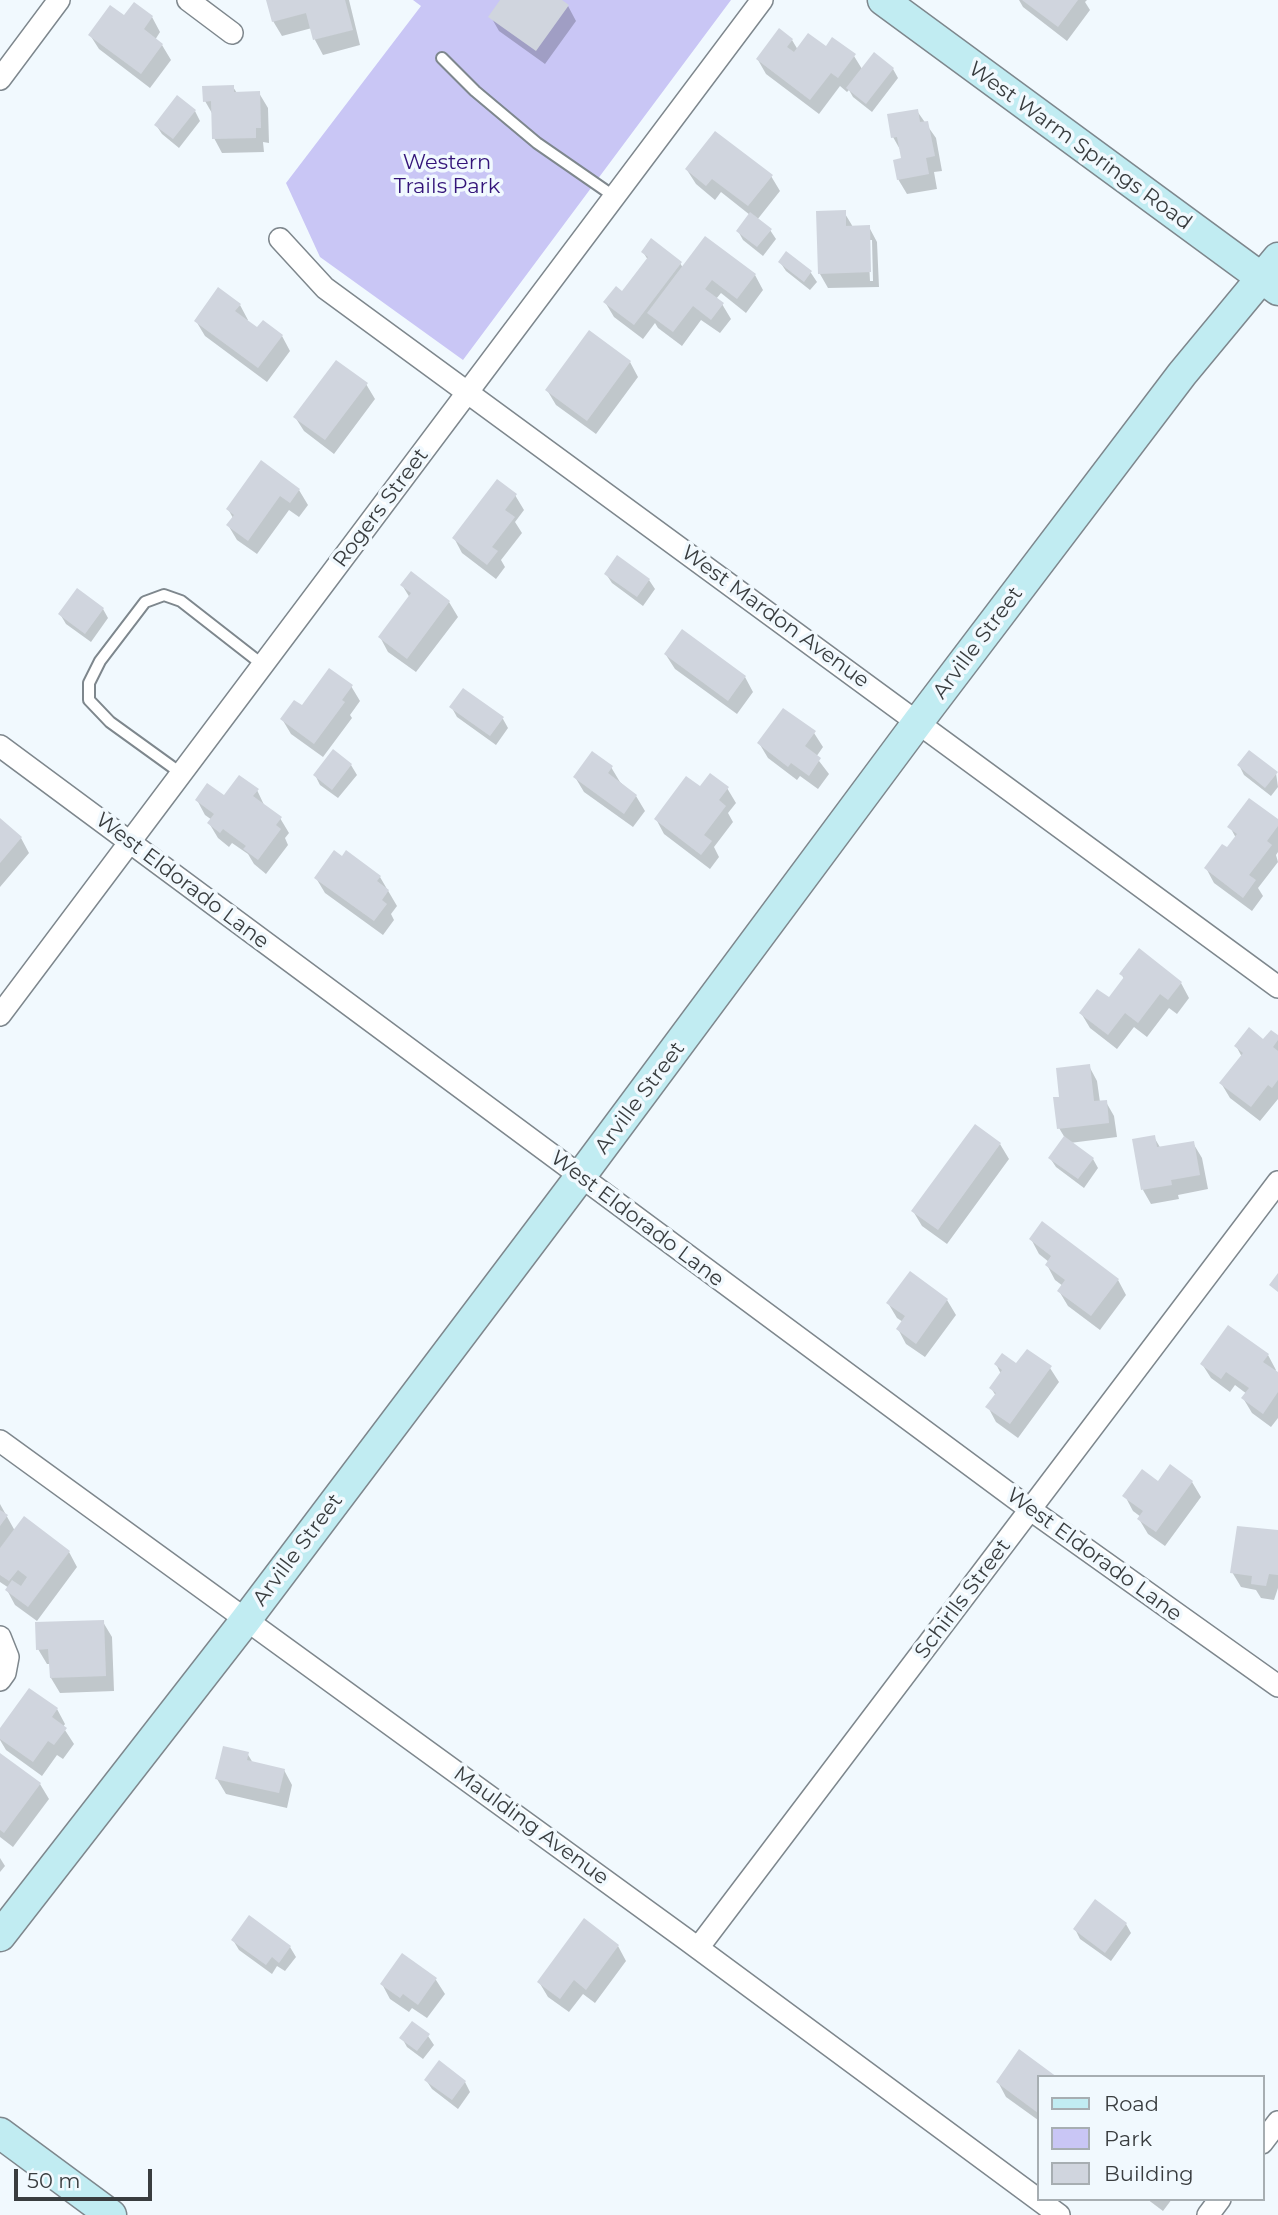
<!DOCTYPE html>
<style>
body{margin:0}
#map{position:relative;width:1278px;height:2215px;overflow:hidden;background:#f1f9fe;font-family:Montserrat,sans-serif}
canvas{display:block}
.legend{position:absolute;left:1037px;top:2075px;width:228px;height:126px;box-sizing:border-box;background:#f1f9fe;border:2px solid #a7aeb2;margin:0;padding:9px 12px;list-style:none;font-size:21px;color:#393d3f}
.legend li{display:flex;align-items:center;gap:14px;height:35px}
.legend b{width:35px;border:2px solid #a7aeb2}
.scale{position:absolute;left:14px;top:2169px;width:138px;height:32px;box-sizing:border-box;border:4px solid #393d3f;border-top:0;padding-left:9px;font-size:21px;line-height:24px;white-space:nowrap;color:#393d3f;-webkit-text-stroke:5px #f1f9fe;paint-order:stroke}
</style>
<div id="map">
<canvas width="1278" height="2215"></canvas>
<ul class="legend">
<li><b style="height:9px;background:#c1ecf2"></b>Road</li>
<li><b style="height:19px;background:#c9c6f5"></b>Park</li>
<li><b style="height:19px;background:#d0d5de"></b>Building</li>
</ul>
<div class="scale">50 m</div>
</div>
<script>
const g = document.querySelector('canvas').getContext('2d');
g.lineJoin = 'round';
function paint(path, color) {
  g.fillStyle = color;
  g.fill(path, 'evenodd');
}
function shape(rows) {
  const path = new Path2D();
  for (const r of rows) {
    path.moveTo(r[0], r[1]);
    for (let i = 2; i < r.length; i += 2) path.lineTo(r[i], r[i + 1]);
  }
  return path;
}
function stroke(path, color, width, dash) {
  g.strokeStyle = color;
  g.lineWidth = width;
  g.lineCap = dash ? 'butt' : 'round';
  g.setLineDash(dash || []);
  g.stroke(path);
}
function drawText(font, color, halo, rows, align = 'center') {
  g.font = font + ' Montserrat,sans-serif';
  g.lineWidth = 7;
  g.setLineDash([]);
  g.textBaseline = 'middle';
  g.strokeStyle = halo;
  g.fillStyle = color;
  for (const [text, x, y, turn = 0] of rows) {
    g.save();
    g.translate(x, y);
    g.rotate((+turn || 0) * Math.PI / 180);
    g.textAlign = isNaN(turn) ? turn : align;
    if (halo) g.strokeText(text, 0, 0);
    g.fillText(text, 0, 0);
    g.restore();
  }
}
paint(shape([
 [413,0,731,0,463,360,320,257,286,183,421,6]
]), '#c9c6f5');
paint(shape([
 [271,0,349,0,360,45,323,55,315,40,312,28,282,36,273,21],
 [503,0,559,0,568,6,576,21,545,64,499,31,491,17],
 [1019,0,1087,0,1085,2,1090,10,1067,41,1023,7],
 [152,17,160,32,155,40,162,45,171,60,150,88,99,49,90,35,124,18],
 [792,40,798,50,827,48,854,56,862,69,893,69,898,78,872,112,853,97,849,90,847,92,840,86,819,114,766,74,758,60],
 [233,87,237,93,259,93,268,108,269,143,263,142,264,152,222,153,214,138,213,115,205,101],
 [195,111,200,121,179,148,162,134,156,125],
 [917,111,936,138,942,171,934,172,937,189,907,194,898,179,903,160,902,153,893,137],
 [687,170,771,176,780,191,757,220,770,230,776,239,763,256,743,240,738,231,750,215,721,192,715,200,696,184],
 [844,212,853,227,869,227,877,242,879,287,828,288,820,274],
 [868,240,872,240,873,281,870,281],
 [643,252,680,263,683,268,755,275,763,290,746,313,721,293,716,299,722,304,731,319,720,333,701,320,682,346,658,328,655,323,643,339,614,317,605,302,623,293,648,260],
 [787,254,811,273,817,282,810,290,786,271,780,262],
 [240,305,248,320,246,322,258,330,282,336,290,351,267,382,205,336,196,321],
 [630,362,638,377,596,434,556,405,547,390],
 [366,384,375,399,334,454,304,431,295,417],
 [299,490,308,505,299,517,289,510,257,554,237,540,228,525,233,518,228,509],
 [515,495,524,510,515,522,522,533,501,560,505,567,496,579,462,553,454,538],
 [606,574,649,580,655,589,643,606,612,583],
 [402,585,449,602,458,617,416,672,388,652,380,637,410,598],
 [103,609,108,618,91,642,66,624,60,614],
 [666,655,745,677,753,692,737,714,675,669],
 [351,686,360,701,350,715,352,718,323,757,291,734,282,719],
 [452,708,503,719,508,728,496,745,457,717],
 [814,733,823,747,816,757,829,774,818,789,800,776,797,780,768,758,759,743],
 [334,751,351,765,357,775,338,798,320,785,315,775],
 [1239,765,1276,773,1278,787,1271,796,1244,775],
 [611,767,620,782,636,796,645,811,633,827,584,792,575,777],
 [727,788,736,803,728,813,733,822,714,847,719,857,710,869,664,834,656,819,700,789],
 [257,790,265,807,280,818,289,833,285,838,288,845,266,874,254,864,248,854,232,843,229,847,218,838,209,823,212,820,205,815,197,800],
 [0,820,21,838,29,853,0,887],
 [1278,821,1278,852,1276,855,1278,862,1258,888,1263,896,1252,911,1214,883,1206,868,1227,850,1236,838,1230,827],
 [380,877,397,906,391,914,394,920,383,935,325,893,316,878],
 [1121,974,1181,983,1189,998,1177,1014,1169,1008,1147,1037,1134,1027,1117,1049,1090,1028,1081,1013,1109,1000,1125,980],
 [1278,1038,1278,1099,1260,1121,1230,1098,1221,1083,1242,1057,1236,1046],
 [1089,1066,1097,1081,1100,1102,1106,1102,1114,1116,1117,1137,1070,1143,1093,1159,1098,1168,1084,1188,1056,1167,1050,1158,1065,1138,1059,1128,1061,1098],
 [1154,1137,1161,1149,1193,1143,1202,1158,1208,1189,1178,1195,1179,1199,1151,1204,1143,1190],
 [1000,1144,1009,1159,947,1244,922,1226,913,1211],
 [1031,1239,1118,1280,1126,1295,1100,1330,1068,1306,1059,1291,1063,1286,1055,1280,1047,1265,1049,1262,1039,1254],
 [947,1300,956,1315,925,1357,906,1344,898,1329,903,1322,897,1318,888,1303],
 [1268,1355,1276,1370,1275,1372,1278,1374,1278,1418,1271,1427,1252,1413,1243,1398,1247,1394,1235,1385,1230,1392,1211,1378,1202,1364],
 [996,1364,1050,1368,1059,1382,1018,1438,996,1422,988,1407,996,1396,991,1388,1001,1374],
 [1192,1482,1201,1497,1165,1546,1148,1534,1139,1519,1141,1517,1133,1511,1125,1496,1158,1483],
 [0,1504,15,1531,69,1552,77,1567,37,1621,15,1605,7,1590,9,1588,0,1582],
 [1278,1533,1278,1588,1274,1600,1261,1598,1256,1590,1241,1587,1232,1572],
 [103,1622,112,1637,114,1691,60,1693,51,1678,51,1664,47,1664,38,1649],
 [57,1709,65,1724,63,1727,74,1744,63,1759,57,1755,42,1776,6,1750,0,1740,0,1731],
 [247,1753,253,1763,284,1770,292,1785,287,1808,226,1794,217,1779],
 [0,1755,40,1784,49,1799,13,1847,0,1837],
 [0,1858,5,1866,0,1872],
 [250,1918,290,1947,296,1957,285,1971,277,1966,272,1974,239,1950,233,1940],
 [1126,1924,1131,1933,1111,1961,1080,1939,1075,1929],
 [618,1946,626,1961,595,2003,583,1994,569,2012,548,1997,539,1982],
 [403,1955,436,1980,445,1994,427,2018,412,2008,409,2012,390,1999,382,1984],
 [428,2036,434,2045,423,2059,407,2047,402,2038],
 [1019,2052,1038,2077,1038,2120,1006,2097,998,2082],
 [439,2063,465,2082,470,2092,458,2109,432,2089,426,2080],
 [1147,2199,1172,2199,1163,2211]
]), '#0003');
paint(shape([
 [266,0,345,0,353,30,313,40,306,13,272,22],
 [500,0,562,0,569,5,536,51,488,17],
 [1022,0,1078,0,1058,27],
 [134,2,153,16,144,29,163,44,141,74,88,35,110,5,124,15],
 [779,28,793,39,787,47,794,52,808,33,826,46,832,37,856,54,838,78,831,73,810,100,756,59],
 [874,52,894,68,866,104,846,88],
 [234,85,234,92,260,91,261,128,256,128,256,138,212,139,211,101,203,102,202,86],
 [177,95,196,110,173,139,154,125],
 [918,109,920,122,928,121,935,156,926,158,929,174,897,180,893,160,901,158,897,137,891,138,887,114],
 [715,131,773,175,748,206,712,179,706,186,685,169],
 [846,210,846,226,870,225,871,272,818,274,816,211],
 [750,212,772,229,757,247,736,231],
 [705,236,756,274,737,299,712,280,705,289,724,303,711,320,693,306,673,332,647,313],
 [651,238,682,262,634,325,603,302,616,286,622,291,648,257,641,252],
 [786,251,812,271,804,282,778,262],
 [218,287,241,304,235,311,257,327,263,320,283,335,258,368,194,321],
 [589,330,631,361,587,421,545,390],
 [336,360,368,383,325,440,293,417],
 [261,460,300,489,290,503,280,496,248,541,226,525,234,515,226,509],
 [497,479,517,494,505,510,515,517,492,547,498,551,487,565,452,538],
 [617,555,650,579,637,597,604,574],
 [411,571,450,601,407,659,378,637,411,593,400,585],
 [77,588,104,608,85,634,58,614],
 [682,629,746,676,728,701,664,654],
 [329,668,353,685,342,700,345,702,314,744,280,719,294,700,302,705],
 [463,688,504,717,490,736,449,707],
 [783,708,816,731,805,746,821,758,809,776,791,763,788,767,757,743],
 [333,749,352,764,332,790,313,775],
 [1249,750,1278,772,1265,788,1237,765],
 [592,751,613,766,608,773,637,795,624,814,573,777],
 [710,773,729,787,719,800,726,806,704,835,712,841,701,855,654,819,686,776,700,786],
 [239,775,259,789,253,796,282,817,276,825,281,829,258,860,243,849,246,846,223,829,220,833,207,823,214,814,195,800,207,783,224,795],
 [1249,798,1278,819,1278,826,1267,841,1272,845,1249,875,1256,880,1243,898,1204,868,1222,844,1227,847,1237,834,1227,827],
 [0,818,22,837,0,863],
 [334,850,342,856,346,850,381,876,377,881,389,890,382,900,387,904,374,921,314,878],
 [1139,948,1182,982,1168,1000,1160,994,1138,1023,1125,1013,1108,1035,1079,1013,1097,989,1109,997,1124,977,1119,974],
 [1249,1027,1263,1039,1271,1030,1278,1035,1278,1040,1273,1047,1278,1051,1278,1080,1272,1088,1268,1085,1251,1107,1219,1083,1243,1053,1234,1046],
 [1090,1064,1094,1101,1107,1100,1109,1123,1057,1129,1053,1097,1059,1097,1056,1068],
 [975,1124,1001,1143,938,1230,911,1211],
 [1155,1135,1157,1147,1194,1141,1200,1175,1171,1180,1172,1185,1141,1190,1132,1139],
 [1064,1136,1094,1158,1078,1179,1048,1158],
 [1042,1221,1119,1279,1091,1316,1057,1291,1065,1280,1045,1265,1051,1256,1029,1239],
 [910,1271,948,1299,916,1344,896,1329,905,1316,886,1303],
 [1278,1273,1278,1292,1269,1285],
 [1228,1325,1269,1354,1263,1362,1278,1372,1278,1392,1263,1414,1241,1398,1249,1388,1226,1372,1221,1379,1200,1364],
 [1027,1349,1052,1366,1010,1424,985,1407,996,1393,989,1388,1002,1370,994,1364,1002,1353,1016,1363],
 [1170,1464,1193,1481,1156,1532,1137,1519,1143,1511,1122,1496,1142,1469,1158,1481],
 [0,1510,8,1515,0,1526],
 [24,1516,70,1551,28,1607,5,1590,12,1580,21,1586,27,1577,18,1570,9,1581,0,1575,0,1548],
 [1237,1526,1278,1530,1278,1575,1269,1574,1266,1586,1251,1584,1252,1576,1230,1573],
 [104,1620,106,1676,50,1678,48,1649,36,1650,35,1622],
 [29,1688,58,1708,52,1717,67,1728,54,1745,48,1741,33,1762,0,1739,0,1728],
 [223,1746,249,1752,247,1760,285,1769,279,1793,215,1779],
 [0,1753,41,1783,4,1833,0,1830],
 [1095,1899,1127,1923,1105,1953,1073,1929],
 [249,1915,291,1946,279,1963,272,1957,266,1965,231,1940],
 [584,1918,619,1945,586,1990,574,1980,560,1999,537,1982],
 [402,1953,437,1978,418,2005,403,1994,400,1998,380,1984],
 [412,2021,430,2034,417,2051,399,2038],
 [1019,2049,1057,2077,1038,2077,1038,2113,996,2082],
 [439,2060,466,2081,452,2100,424,2080]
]), '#d0d5de');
const lane = shape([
 [442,58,475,91,537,143,615,197],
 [182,774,110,722,89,700,89,683,100,661,145,602,164,595,181,601,263,665]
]);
const street = shape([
 [188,0,232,33],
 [0,79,59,0],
 [280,239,325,288,1278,987],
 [0,746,1031,1510,1278,1686],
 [0,1015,762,0],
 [0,1441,687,1940,1059,2215],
 [0,1637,8,1657,5,1673,0,1680],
 [698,1948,1278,1182],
 [1262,2143,1278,2122],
 [1208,2215,1220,2199]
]);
const secondary = shape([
 [883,0,1278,290],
 [0,1936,245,1621,580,1177,918,722,1182,374,1278,258],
 [0,2133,111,2215]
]);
stroke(lane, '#7e878d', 14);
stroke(street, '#7e878d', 24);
stroke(secondary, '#7e878d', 33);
stroke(lane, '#fff', 10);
stroke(street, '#fff', 21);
stroke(secondary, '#c1ecf2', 30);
drawText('21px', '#393d3f', '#f1f9fe', [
 ["West Warm Springs Road",1080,146,36],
 ["Rogers Street",381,508,-53],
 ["West Mardon Avenue",775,617,36],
 ["Arville Street",978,643,-53],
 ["West Eldorado Lane",182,881,37],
 ["Arville Street",640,1098,-53],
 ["West Eldorado Lane",637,1219,37],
 ["Arville Street",298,1550,-53],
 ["West Eldorado Lane",1094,1555,36],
 ["Schirlls Street",963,1599,-53],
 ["Maulding Avenue",531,1826,36]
]);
drawText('21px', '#331479', '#f1f9fe', [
 ["Western",447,163],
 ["Trails Park",447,187]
]);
</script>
